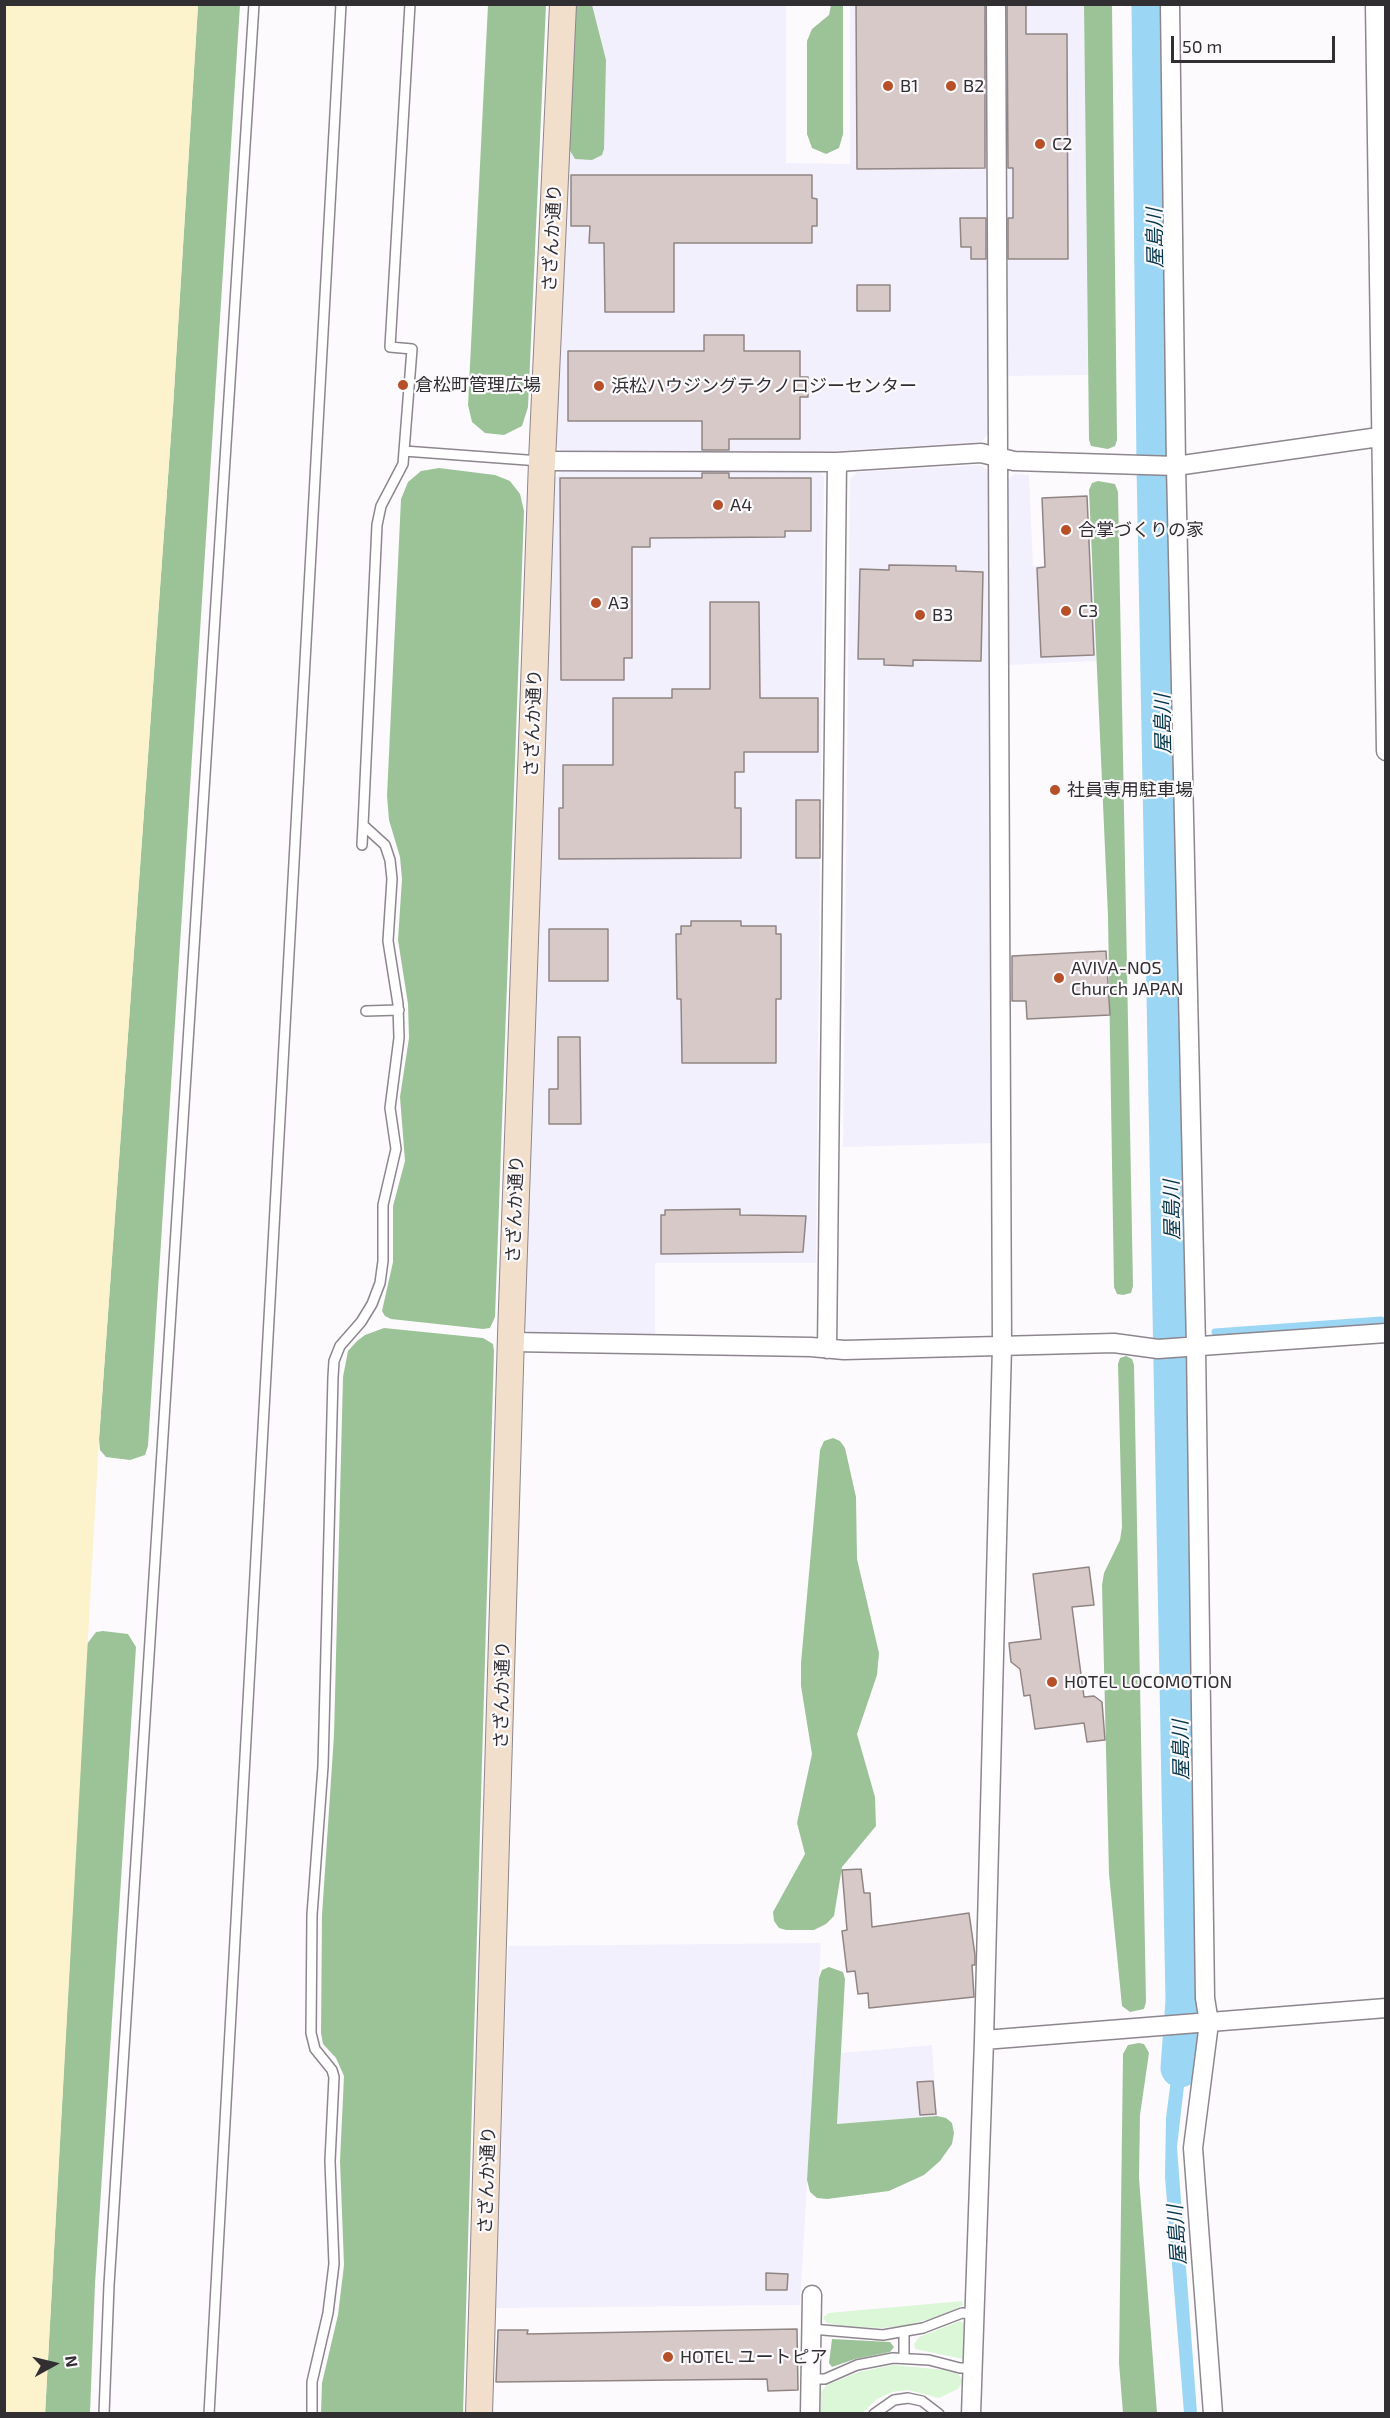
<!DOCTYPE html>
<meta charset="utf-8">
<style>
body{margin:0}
#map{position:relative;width:1390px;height:2418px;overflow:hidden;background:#fdfafe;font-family:"Exo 2",sans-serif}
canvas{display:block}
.frame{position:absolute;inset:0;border:6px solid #312f32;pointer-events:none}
.north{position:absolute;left:24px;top:2334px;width:60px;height:60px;-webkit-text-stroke:4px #fdfafe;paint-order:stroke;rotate:82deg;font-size:16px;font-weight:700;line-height:24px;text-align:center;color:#312f32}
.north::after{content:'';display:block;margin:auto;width:21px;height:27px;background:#312f32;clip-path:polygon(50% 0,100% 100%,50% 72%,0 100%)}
.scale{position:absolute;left:1171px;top:36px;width:164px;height:27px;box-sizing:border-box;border:3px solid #312f32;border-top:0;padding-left:8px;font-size:18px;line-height:21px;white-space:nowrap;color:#312f32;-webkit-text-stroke:4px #fdfafe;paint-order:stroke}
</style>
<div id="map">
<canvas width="1390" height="2418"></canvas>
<div class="frame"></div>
<div class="north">N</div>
<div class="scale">50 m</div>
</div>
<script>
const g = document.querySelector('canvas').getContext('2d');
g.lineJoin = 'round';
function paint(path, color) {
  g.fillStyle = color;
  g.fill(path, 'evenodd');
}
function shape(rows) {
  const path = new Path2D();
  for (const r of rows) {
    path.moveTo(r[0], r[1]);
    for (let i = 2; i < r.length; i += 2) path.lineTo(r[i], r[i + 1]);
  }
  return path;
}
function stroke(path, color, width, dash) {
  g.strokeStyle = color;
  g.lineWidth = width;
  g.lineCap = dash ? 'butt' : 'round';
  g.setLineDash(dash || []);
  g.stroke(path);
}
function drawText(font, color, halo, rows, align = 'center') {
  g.font = font + ' "Exo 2","Noto Sans JP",sans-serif';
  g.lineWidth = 4.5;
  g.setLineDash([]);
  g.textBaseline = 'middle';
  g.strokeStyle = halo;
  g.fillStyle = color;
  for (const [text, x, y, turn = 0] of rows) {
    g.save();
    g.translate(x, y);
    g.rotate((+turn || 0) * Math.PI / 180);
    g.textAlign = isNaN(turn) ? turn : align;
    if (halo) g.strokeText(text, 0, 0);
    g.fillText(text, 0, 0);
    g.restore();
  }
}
paint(shape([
 [576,5,786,5,786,163,850,164,850,5,987,5,989,433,981,442,781,454,564,454,556,446],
 [1003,5,1084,5,1088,375,1005,376],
 [981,465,990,472,993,1143,843,1147,850,479,857,472],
 [563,470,818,470,824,477,816,1263,655,1263,655,1336,531,1334,524,1328,555,478],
 [1014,474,1029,475,1033,566,1093,564,1097,661,1007,665,1006,482],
 [821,1943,800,2305,496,2308,508,1946],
 [932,2045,937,2116,837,2124,841,2053]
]), '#f2f0fd');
paint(shape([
 [962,2301,963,2305,941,2316,903,2326,882,2328,842,2326,827,2323,823,2318,828,2313],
 [960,2321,965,2324,963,2359,915,2349,914,2344,919,2337],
 [893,2365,945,2370,958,2374,963,2381,958,2389,939,2398,908,2390,892,2392,877,2399,862,2413,821,2413,821,2392,827,2385,859,2372]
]), '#dcf7d8');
paint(shape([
 [198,5,240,5,148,1446,145,1455,130,1460,106,1457,100,1450,99,1439,173,407],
 [488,5,546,5,528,407,522,426,504,435,485,433,472,422,468,405],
 [576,5,592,5,606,60,604,149,602,155,592,160,575,159,569,149],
 [831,5,843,5,843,134,839,148,826,154,812,148,807,134,807,41,812,29,829,15],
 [1084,5,1112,5,1117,440,1115,446,1108,449,1091,446,1089,440],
 [439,468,495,475,510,481,520,494,524,511,495,1317,490,1328,483,1329,391,1319,385,1316,382,1311,393,1262,393,1206,405,1161,400,1097,409,1038,408,1004,398,940,402,879,400,857,389,820,387,796,401,499,408,482,421,471],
 [1098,481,1115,484,1118,492,1133,1286,1131,1293,1123,1295,1117,1294,1114,1287,1108,916,1089,490,1092,483],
 [384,1328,483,1338,493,1344,494,1351,463,2413,321,2413,322,2383,338,2315,344,2265,340,2161,344,2076,336,2058,323,2044,321,2033,322,1915,334,1735,343,1377,348,1351,357,1341,365,1335],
 [1126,1356,1132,1359,1134,1365,1146,2002,1144,2009,1130,2012,1122,2006,1109,1874,1102,1585,1104,1573,1120,1540,1122,1527,1118,1364,1120,1358],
 [833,1438,840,1441,845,1448,856,1497,857,1559,879,1653,877,1675,857,1734,875,1797,876,1826,842,1867,834,1916,826,1924,814,1930,786,1930,779,1928,774,1921,773,1912,805,1854,797,1823,812,1754,801,1686,801,1663,820,1450,824,1441],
 [103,1631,128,1634,136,1647,95,2284,90,2413,45,2414,87,1644,96,1632],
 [829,1967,843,1972,845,1979,837,2124,937,2116,946,2118,952,2123,954,2133,952,2144,940,2161,924,2175,889,2191,827,2199,817,2198,810,2192,807,2180,819,1978,822,1970],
 [1139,2043,1144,2044,1149,2053,1140,2115,1139,2178,1157,2413,1123,2413,1119,2363,1123,2054,1128,2045],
 [832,2339,890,2342,894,2347,890,2352,855,2359,832,2367,829,2363]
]), '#9cc397');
paint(shape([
 [5,4,198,5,173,407,99,1439,45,2414,4,2413]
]), '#fcf2cc');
paint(shape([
 [1178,2024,1191,2025,1177,2147,1197,2413,1184,2413,1165,2177,1166,2118]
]), '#9cd6f5');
stroke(shape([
 [1215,1332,1381,1320],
 [1173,1335,1187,1334]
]), '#9cd6f5', 7);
stroke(shape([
 [1151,4,1156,466,1185,2001,1180,2068]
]), '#9cd6f5', 39);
const building = shape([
 [856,4,985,4,985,168,857,169,856,4],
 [1007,4,1026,4,1026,34,1067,34,1068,259,1008,259,1008,218,1013,218,1013,168,1008,168,1007,4],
 [571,175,812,175,812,198,817,199,817,226,812,226,812,243,674,243,674,312,605,312,604,243,589,243,590,226,571,226,571,175],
 [960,218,986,218,986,259,971,259,971,247,961,247,960,218],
 [857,285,890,285,890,311,857,311,857,285],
 [704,335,744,335,744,351,800,351,800,377,808,377,808,397,800,397,800,439,729,439,729,450,702,450,702,421,568,421,568,351,704,351,704,335],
 [702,473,729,473,729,478,811,478,811,531,785,531,785,537,650,538,650,547,632,547,632,658,624,658,624,680,561,680,560,478,702,478,702,473],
 [1087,496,1094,655,1041,657,1037,568,1045,567,1042,498,1087,496],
 [889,565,956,566,956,571,983,572,981,661,913,660,913,666,884,665,884,659,858,659,860,569,889,570,889,565],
 [710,602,759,602,760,698,818,698,818,752,744,752,744,772,735,772,735,808,741,808,741,858,559,859,559,808,563,808,563,765,613,765,613,698,672,698,672,689,710,689,710,602],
 [796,800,820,800,820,858,796,858,796,800],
 [691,921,741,921,741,926,776,926,776,934,781,934,781,999,776,999,776,1063,682,1063,681,999,677,999,676,934,681,934,681,926,691,926,691,921],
 [549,929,608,929,608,981,549,981,549,929],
 [1106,951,1110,1015,1027,1019,1026,1001,1012,1001,1012,956,1106,951],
 [558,1037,580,1037,581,1124,549,1124,549,1089,558,1089,558,1037],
 [740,1209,740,1215,806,1216,803,1252,661,1254,661,1215,665,1215,665,1210,740,1209],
 [1089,1567,1094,1605,1072,1607,1084,1697,1094,1696,1102,1702,1105,1740,1087,1742,1084,1723,1035,1729,1030,1695,1024,1696,1020,1669,1011,1662,1009,1643,1041,1639,1033,1574,1089,1567],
 [861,1869,864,1893,870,1893,872,1927,969,1913,975,1955,975,1965,972,1965,974,1997,869,2008,868,1993,858,1994,855,1971,847,1972,842,1931,847,1930,842,1870,861,1869],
 [933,2081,936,2114,920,2115,917,2082,933,2081],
 [766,2273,788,2274,787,2290,766,2290,766,2273],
 [797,2329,798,2390,768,2391,767,2379,496,2382,498,2330,528,2330,527,2334,797,2329]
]);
paint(building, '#d6c9c8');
stroke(building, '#918584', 1.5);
const lane = shape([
 [404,451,540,461],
 [362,845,363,825],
 [366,1011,399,1010],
 [811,2329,883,2335,923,2328,962,2313,975,2314],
 [904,2333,904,2358],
 [811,2379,825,2379,857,2365,893,2358,929,2360,960,2368,973,2368],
 [104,2414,109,2285,254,4],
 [209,2414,341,4],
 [312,2414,312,2382,328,2313,334,2264,330,2161,334,2077,332,2070,315,2049,311,2033,312,1915,323,1766,333,1377,334,1361,340,1346,361,1322,372,1304,380,1283,383,1261,383,1205,396,1149,390,1108,399,1038,398,1004,388,941,392,879,390,860,385,845,363,825,377,525,381,506,403,464,412,349,390,347,410,4],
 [874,2414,894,2400,908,2398,922,2401,939,2414]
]);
const street = shape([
 [1170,4,1176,466,1196,1346,1205,1998,1209,2023,1193,2148,1213,2414],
 [1375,4,1386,751],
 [542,461,837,462,981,453,1014,461,1176,466,1386,436],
 [511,1342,811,1347,844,1350,1114,1343,1158,1349,1386,1333],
 [827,1349,837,462],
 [984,2040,1386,2008],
 [810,2414,812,2295],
 [971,2414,984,2040,1002,1346,996,4]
]);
const secondary = shape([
 [479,2414,511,1335,542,461,563,4]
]);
stroke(lane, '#8d868e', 12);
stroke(street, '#8d868e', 21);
stroke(secondary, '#8d868e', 28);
stroke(lane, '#fff', 9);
stroke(street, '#fff', 18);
stroke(secondary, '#f2dfcb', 26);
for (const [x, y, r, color] of [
 [888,86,6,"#b74f29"],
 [951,86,6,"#b74f29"],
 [1040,144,6,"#b74f29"],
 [403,385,6,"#b74f29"],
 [599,386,6,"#b74f29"],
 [718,505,6,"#b74f29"],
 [1066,530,6,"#b74f29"],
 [596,603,6,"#b74f29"],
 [1066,611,6,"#b74f29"],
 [920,615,6,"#b74f29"],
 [1055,790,6,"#b74f29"],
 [1059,978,6,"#b74f29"],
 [1052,1682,6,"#b74f29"],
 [668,2357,6,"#b74f29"]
]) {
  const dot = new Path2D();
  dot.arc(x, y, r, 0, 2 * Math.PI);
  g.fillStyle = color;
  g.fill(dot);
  stroke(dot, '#fdfafe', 2);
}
drawText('18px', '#312f32', '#fdfafe', [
 ["B1",900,86],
 ["B2",963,86],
 ["C2",1052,144],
 ["倉松町管理広場",415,385],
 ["浜松ハウジングテクノロジーセンター",611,386],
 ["A4",730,505],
 ["合掌づくりの家",1078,530],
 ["A3",608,603],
 ["C3",1078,611],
 ["B3",932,615],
 ["社員専用駐車場",1067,790],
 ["AVIVA-NOS",1071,968],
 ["Church JAPAN",1071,989],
 ["HOTEL LOCOMOTION",1064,1682],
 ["HOTEL ユートピア",680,2357]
], 'left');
drawText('18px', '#312f32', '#fdfafe', [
 ["さざんか通り",552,238,-87],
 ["さざんか通り",533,723,-88],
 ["さざんか通り",515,1209,-88],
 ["さざんか通り",502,1695,-89],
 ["さざんか通り",487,2180,-88]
]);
drawText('italic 20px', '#03374c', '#fdfafe', [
 ["屋島川",1155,238,-91],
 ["屋島川",1163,724,-91],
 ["屋島川",1172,1210,-91],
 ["屋島川",1181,1750,-91],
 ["屋島川",1177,2235,-94]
]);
</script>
